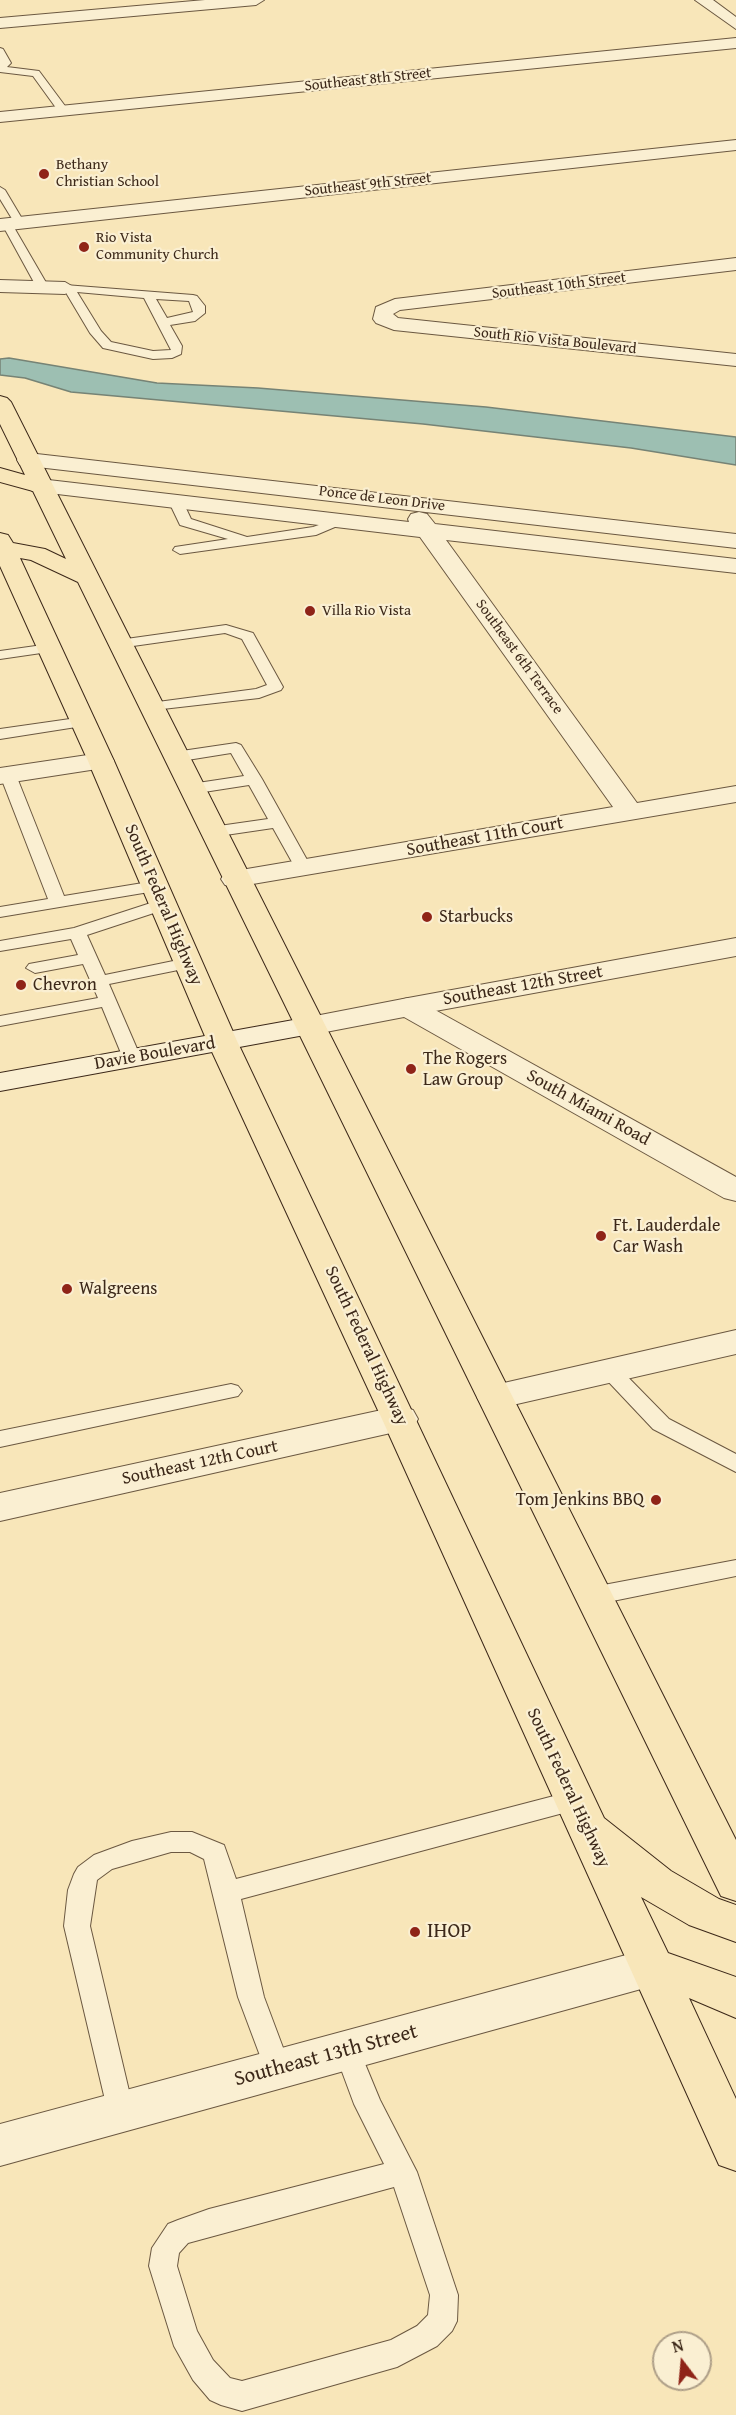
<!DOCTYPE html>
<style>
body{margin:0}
#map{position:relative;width:736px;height:2415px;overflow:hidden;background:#f8e6b9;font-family:"Gentium Book Plus",serif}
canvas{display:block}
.north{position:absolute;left:652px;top:2331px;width:60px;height:60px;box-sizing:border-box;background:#faefd2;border:2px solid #ae9f88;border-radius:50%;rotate:344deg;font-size:16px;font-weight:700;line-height:24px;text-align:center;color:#3c2819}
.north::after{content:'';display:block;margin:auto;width:21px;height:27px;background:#8f2418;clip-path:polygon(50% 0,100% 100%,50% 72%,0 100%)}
</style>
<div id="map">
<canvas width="736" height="2415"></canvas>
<div class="north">N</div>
</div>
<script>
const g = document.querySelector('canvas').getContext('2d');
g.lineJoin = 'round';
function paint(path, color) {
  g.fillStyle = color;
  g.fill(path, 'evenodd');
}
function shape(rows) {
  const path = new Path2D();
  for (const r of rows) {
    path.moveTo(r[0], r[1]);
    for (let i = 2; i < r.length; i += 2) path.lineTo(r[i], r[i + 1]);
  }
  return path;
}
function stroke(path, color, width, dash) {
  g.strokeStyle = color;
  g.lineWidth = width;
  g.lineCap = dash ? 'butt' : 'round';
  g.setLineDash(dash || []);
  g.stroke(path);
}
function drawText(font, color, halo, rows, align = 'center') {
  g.font = font + ' "Gentium Book Plus",serif';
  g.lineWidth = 4.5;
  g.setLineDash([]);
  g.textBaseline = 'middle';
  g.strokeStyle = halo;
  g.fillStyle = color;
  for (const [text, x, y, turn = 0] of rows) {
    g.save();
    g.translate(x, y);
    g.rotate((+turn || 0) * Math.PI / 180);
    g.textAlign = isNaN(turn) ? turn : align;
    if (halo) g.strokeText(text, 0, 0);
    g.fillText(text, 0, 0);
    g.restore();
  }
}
const water = shape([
 [9,358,157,383,258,388,486,407,736,437,736,465,631,448,423,424,71,392,25,378,0,375,0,359,9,358]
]);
paint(water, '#9dbfb2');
stroke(water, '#768375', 1.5);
const service = shape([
 [0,48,3,49,11,63,7,67,39,71,68,110,67,112,59,112,33,76,0,72,0,48],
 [0,187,5,190,24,222,23,224,14,222,0,199,0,187],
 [7,221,12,224,48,286,46,288,36,286,2,224,7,221],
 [65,285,193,295,197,296,205,306,205,313,195,321,170,325,182,346,181,354,172,358,153,359,103,348,90,333,65,291,59,288,65,285],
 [77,292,144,298,171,350,153,351,111,342,101,331,77,292],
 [156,299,189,301,193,312,167,318,156,299],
 [176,498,183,502,191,519,247,537,313,527,342,517,349,521,316,535,180,554,173,550,175,547,228,539,180,525,169,502,176,498],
 [226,625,253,633,283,687,281,690,259,698,145,711,142,708,150,703,256,689,267,685,242,639,225,633,119,648,112,644,119,640,226,625],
 [50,644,57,648,55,651,0,659,0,651,50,644],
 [84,717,89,719,92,722,89,725,0,739,0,729,84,717],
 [236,743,241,745,262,779,311,867,309,871,297,871,273,828,212,837,204,832,212,827,268,819,249,785,191,794,183,789,191,784,244,776,231,753,175,762,167,757,175,752,236,743],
 [8,770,16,775,64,896,155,881,163,886,161,890,0,917,0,907,48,899,0,775,8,770],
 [163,899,169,900,171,904,169,908,87,935,105,975,188,958,197,963,188,968,109,984,141,1058,138,1062,126,1062,123,1058,102,1007,0,1026,0,1016,98,998,83,964,35,973,26,968,29,964,78,955,71,939,0,951,0,941,74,928,163,899],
 [610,1364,617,1366,669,1419,736,1454,736,1472,653,1429,603,1376,600,1371,603,1366,610,1364],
 [231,1384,238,1386,242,1391,238,1396,0,1447,0,1431,231,1384],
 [736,1560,736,1576,593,1605,585,1602,582,1596,585,1590,593,1587,736,1560],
 [573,1791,582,1794,585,1801,582,1808,241,1899,264,1997,291,2069,288,2077,278,2081,268,2077,238,1997,204,1859,190,1852,171,1852,112,1869,97,1880,90,1926,134,2112,130,2121,120,2124,110,2121,64,1926,68,1890,74,1874,78,1867,94,1855,132,1841,171,1832,192,1832,224,1845,236,1879,573,1791],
 [347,2038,356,2042,380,2100,417,2172,458,2295,457,2321,452,2331,437,2346,397,2367,242,2411,221,2405,210,2400,193,2380,174,2346,149,2266,152,2248,168,2224,178,2220,209,2209,384,2164,354,2104,334,2050,338,2042,347,2038],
 [394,2187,430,2295,428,2315,417,2326,391,2340,242,2381,230,2378,213,2360,197,2331,177,2266,179,2253,188,2243,394,2187]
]);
const minor = shape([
 [205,0,264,0,256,5,0,28,0,18,205,0],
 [695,0,713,0,736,17,736,29,695,0],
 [736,38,736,48,0,122,0,112,736,38],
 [736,140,736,150,0,231,0,219,736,140],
 [736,258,736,270,400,310,393,314,398,318,736,354,736,366,394,330,376,323,373,319,376,307,395,299,736,258],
 [0,280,65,282,75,288,65,294,0,292,0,280],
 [28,453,736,534,736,548,20,465,17,460,20,455,28,453],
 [40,479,409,522,408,519,411,514,419,512,427,514,435,524,736,559,736,573,446,540,637,803,736,786,736,802,235,887,225,885,221,879,225,873,235,871,613,807,420,537,32,491,29,486,32,481,40,479],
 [101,753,110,755,114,761,110,767,0,784,0,768,101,753],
 [736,938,736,956,408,1016,397,1013,393,1007,397,1001,408,998,736,938],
 [736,1330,736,1354,495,1409,482,1406,477,1397,482,1388,495,1385,736,1330],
 [400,1406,413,1410,418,1419,413,1428,0,1521,0,1493,400,1406],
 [652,1948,668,1954,674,1967,668,1980,652,1986,0,2166,0,2124,652,1948]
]);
const tertiary = shape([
 [408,998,419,1001,736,1177,736,1201,724,1198,404,1017,310,1035,299,1032,295,1026,299,1020,310,1017,408,998]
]);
const secondary = shape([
 [310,1017,321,1020,325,1026,321,1032,0,1091,0,1073,310,1017]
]);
const primary = shape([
 [0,396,7,398,11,402,736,1840,736,1901,721,1896,78,582,31,560,20,558,114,761,237,1041,604,1818,671,1871,719,1899,736,1905,736,1942,689,1925,641,1897,668,1953,736,1977,736,2018,689,1998,736,2099,736,2171,719,2165,382,1419,207,1041,88,761,0,566,0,533,8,535,13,543,45,549,66,559,33,491,0,482,0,468,25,475,0,424,0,396]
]);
stroke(service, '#6b5841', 2);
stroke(minor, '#6b5841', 2);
stroke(tertiary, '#6b5841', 2);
stroke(secondary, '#3c2819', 2);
stroke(primary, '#3c2819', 2);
paint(service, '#faefd2');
paint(minor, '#faefd2');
paint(tertiary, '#faefd2');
paint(secondary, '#faefd2');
paint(primary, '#f8e6b9');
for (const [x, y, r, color] of [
 [44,174,6,"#8f2418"],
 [84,247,6,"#8f2418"],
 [310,611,6,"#8f2418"],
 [427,917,6,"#8f2418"],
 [21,985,6,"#8f2418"],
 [411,1069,6,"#8f2418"],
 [601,1236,6,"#8f2418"],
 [67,1289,6,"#8f2418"],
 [656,1500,6,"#8f2418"],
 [415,1932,6,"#8f2418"]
]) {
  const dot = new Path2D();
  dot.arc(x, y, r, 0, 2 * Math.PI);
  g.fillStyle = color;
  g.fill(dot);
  stroke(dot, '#faefd2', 2);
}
drawText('15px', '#3c2819', '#faefd2', [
 ["Southeast 8th Street",368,80,-6],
 ["Southeast 9th Street",368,185,-6],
 ["Southeast 10th Street",559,286,-7],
 ["South Rio Vista Boulevard",555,341,6],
 ["Ponce de Leon Drive",382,499,7],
 ["Southeast 6th Terrace",519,657,54]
]);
drawText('15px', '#3c2819', '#faefd2', [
 ["Bethany",56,165],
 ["Christian School",56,182],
 ["Rio Vista",96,238],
 ["Community Church",96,255],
 ["Villa Rio Vista",322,611]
], 'left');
drawText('18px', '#3c2819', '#faefd2', [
 ["Southeast 11th Court",485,837,-10],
 ["South Federal Highway",163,905,67],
 ["Southeast 12th Street",523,986,-10],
 ["Davie Boulevard",155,1054,-10],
 ["South Miami Road",588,1108,29],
 ["South Federal Highway",366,1346,65],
 ["Southeast 12th Court",200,1463,-12],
 ["South Federal Highway",568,1788,65]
]);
drawText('18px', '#3c2819', '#faefd2', [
 ["Starbucks",439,917],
 ["Chevron",33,985],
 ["The Rogers",423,1059],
 ["Law Group",423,1080],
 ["Ft. Lauderdale",613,1226],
 ["Car Wash",613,1247],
 ["Walgreens",79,1289],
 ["Tom Jenkins BBQ",644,1500,"right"]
], 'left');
drawText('21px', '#3c2819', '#faefd2', [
 ["IHOP",427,1932]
], 'left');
drawText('21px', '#3c2819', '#faefd2', [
 ["Southeast 13th Street",326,2056,-15]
]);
</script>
